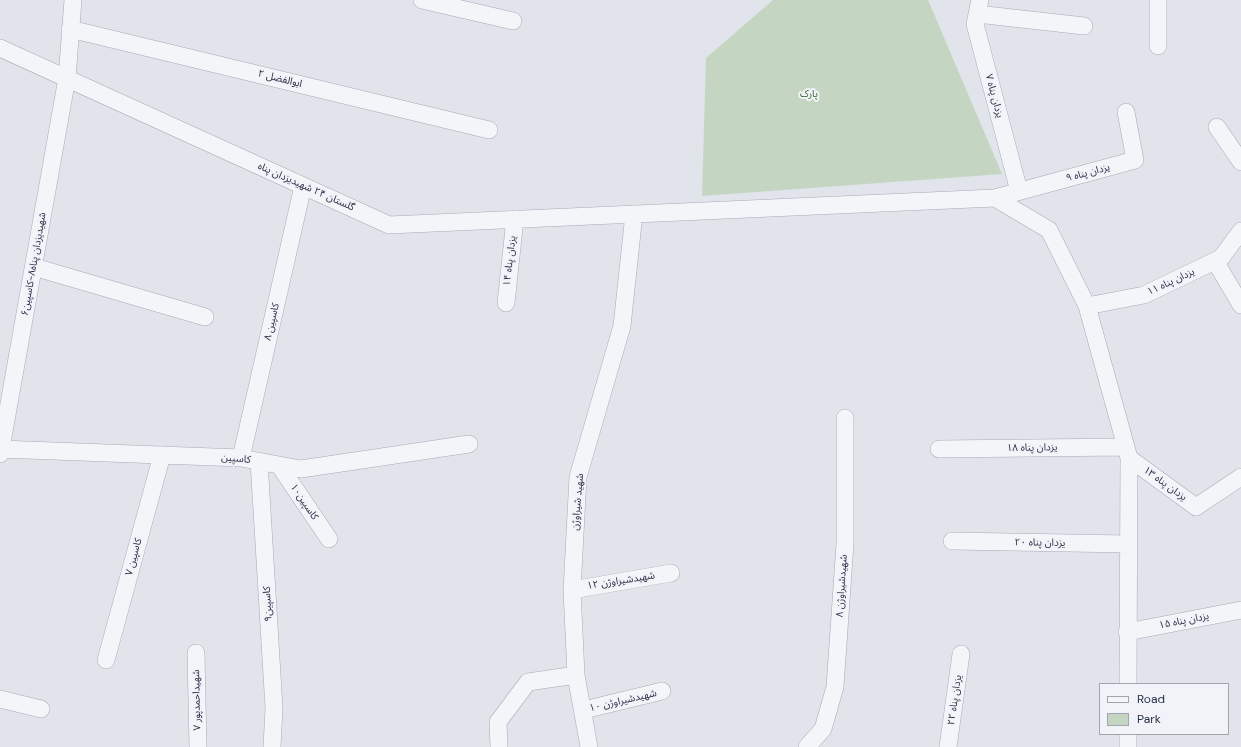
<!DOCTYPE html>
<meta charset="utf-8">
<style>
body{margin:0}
#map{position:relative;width:1241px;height:747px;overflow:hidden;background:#e1e4eb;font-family:"DM Sans",sans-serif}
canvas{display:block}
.legend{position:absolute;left:1099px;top:683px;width:130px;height:52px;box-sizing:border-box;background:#f1f3f8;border:1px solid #a0a5b0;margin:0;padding:5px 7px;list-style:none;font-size:12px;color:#272f45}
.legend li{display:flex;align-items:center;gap:8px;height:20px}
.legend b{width:20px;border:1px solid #a0a5b0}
</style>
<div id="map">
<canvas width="1241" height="747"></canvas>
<ul class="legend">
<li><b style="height:5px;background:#f4f5f9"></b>Road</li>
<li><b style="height:11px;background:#c4d6c1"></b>Park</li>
</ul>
</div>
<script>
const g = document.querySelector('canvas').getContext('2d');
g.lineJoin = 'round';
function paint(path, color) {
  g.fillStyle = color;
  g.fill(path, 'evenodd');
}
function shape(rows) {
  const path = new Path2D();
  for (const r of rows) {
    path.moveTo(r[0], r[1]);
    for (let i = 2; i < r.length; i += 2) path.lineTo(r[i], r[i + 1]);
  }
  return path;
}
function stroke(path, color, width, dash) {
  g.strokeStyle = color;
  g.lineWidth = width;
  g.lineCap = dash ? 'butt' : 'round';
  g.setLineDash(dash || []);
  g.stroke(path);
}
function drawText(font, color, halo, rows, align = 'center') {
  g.font = font + ' "DM Sans","Noto Sans Arabic",sans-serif';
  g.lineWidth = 4;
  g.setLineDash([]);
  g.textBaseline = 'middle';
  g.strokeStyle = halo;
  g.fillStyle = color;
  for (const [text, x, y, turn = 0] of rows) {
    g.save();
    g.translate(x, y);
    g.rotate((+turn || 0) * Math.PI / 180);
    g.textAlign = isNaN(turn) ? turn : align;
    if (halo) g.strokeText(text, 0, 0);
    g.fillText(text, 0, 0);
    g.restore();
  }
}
paint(shape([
 [773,0,928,0,1002,174,702,196,706,58]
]), '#c4d6c1');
const minor = shape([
 [422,0,513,21],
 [980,0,975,24,1019,191],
 [1158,0,1158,46],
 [977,14,1084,26],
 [70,29,489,130],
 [0,48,389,225,995,198,1135,160,1126,112],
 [1217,127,1241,162],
 [995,198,1049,230,1087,306,1129,458,1128,684],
 [1215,261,1241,305],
 [34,267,205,317],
 [506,303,515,219],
 [1087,306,1144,295,1221,258,1241,231],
 [0,449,241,458,301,469,469,444],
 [939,449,1125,447],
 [0,454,67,78,73,0],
 [241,458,303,186],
 [1129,458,1196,507,1241,477],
 [259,461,274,708,272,747],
 [279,465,329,539],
 [952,541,1128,544],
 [572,590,671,573],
 [1127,632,1241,610],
 [196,653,198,747],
 [106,660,162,455],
 [0,699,41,709],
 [584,710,662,691],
 [1128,734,1128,747],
 [499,747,498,722,528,682,576,675],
 [589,747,576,675,572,590,578,477,622,326,634,214],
 [807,747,823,729,835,687,845,544,845,418],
 [948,747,961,654]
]);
stroke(minor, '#a5aab6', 18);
stroke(minor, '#f4f5f9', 17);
drawText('10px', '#272f45', '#f1f3f8', [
 ["ابوالفضل ۲",280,79,14],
 ["یزدان پناه ۷",994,96,75],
 ["یزدان پناه ۹",1088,173,-15],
 ["گلستان ۲۴ شهیدیزدان پناه",306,187,24],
 ["یزدان پناه ۱۴",510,261,-83],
 ["شهیدیزدان پناه۸-کاسپین۶",34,264,-80],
 ["یزدان پناه ۱۱",1171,282,-25],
 ["کاسپین ۸",272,322,-77],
 ["یزدان پناه ۱۸",1032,448,-1],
 ["کاسپین",236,459,5],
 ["یزدان پناه ۱۳",1165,484,36],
 ["کاسپین۱۰",304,502,56],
 ["شهید شیراوژن",578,502,-85],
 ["یزدان پناه ۲۰",1040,543,1],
 ["کاسپین ۷",134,557,-75],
 ["شهیدشیراوژن ۱۲",621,581,-9],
 ["شهیدشیراوژن ۸",842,586,-86],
 ["کاسپین۹",268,604,-93],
 ["یزدان پناه ۱۵",1184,621,-11],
 ["شهیداحمدپور ۷",197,700,-91],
 ["یزدان پناه ۲۲",955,700,-82],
 ["شهیدشیراوژن ۱۰",623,701,-13]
]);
drawText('10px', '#386233', '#f1f3f8', [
 ["پارک",809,94]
]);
</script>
